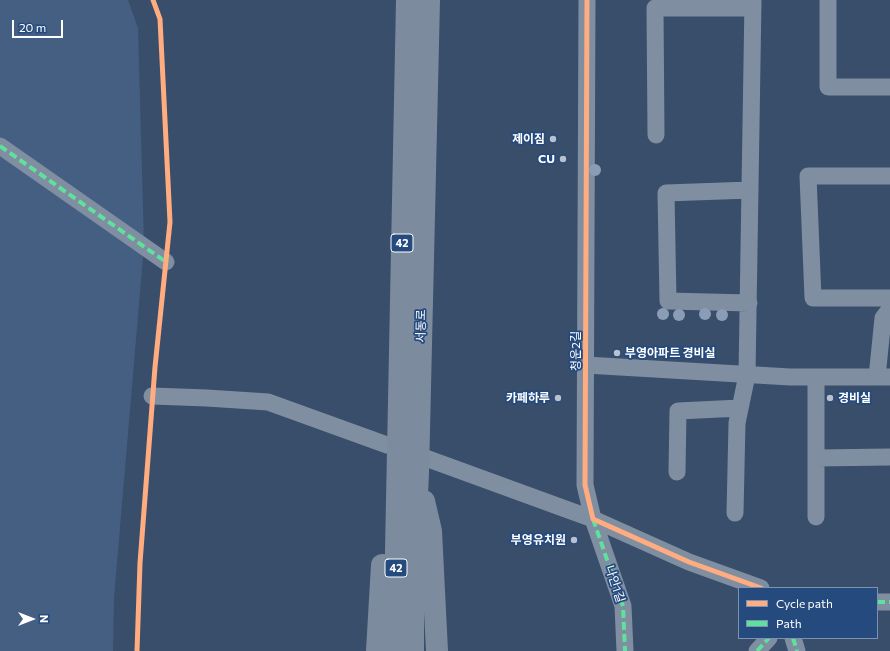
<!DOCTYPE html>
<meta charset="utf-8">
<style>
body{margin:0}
#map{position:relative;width:890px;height:651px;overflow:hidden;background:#394e6a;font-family:Commissioner,sans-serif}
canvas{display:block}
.legend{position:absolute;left:738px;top:587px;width:140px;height:52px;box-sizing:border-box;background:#254a7e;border:1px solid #7c92b2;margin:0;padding:5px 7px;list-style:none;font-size:12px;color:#fff}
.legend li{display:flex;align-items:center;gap:8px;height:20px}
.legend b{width:20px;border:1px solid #7c92b2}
.north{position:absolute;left:12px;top:599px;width:40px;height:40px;-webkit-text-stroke:3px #254a7e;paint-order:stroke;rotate:90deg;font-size:11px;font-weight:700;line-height:16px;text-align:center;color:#fff}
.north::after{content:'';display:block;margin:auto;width:14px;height:18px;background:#fff;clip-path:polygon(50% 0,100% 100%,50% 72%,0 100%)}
.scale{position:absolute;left:12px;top:20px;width:51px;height:18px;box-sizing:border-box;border:2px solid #fff;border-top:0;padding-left:5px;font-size:12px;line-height:14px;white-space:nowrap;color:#fff;-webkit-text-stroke:3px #254a7e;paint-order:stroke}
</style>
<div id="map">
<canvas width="890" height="651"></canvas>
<ul class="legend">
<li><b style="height:5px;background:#ffac80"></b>Cycle path</li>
<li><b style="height:5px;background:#60e19b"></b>Path</li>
</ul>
<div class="north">N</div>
<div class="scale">20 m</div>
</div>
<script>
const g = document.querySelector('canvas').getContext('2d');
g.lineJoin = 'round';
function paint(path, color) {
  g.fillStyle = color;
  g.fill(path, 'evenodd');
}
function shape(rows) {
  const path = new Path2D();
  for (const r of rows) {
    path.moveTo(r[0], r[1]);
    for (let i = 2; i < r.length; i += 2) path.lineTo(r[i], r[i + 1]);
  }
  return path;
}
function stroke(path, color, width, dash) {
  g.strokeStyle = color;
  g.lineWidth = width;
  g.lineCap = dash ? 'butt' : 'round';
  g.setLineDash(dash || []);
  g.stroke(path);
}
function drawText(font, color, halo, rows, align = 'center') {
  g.font = font + ' Commissioner,"Noto Sans KR",sans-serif';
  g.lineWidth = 3.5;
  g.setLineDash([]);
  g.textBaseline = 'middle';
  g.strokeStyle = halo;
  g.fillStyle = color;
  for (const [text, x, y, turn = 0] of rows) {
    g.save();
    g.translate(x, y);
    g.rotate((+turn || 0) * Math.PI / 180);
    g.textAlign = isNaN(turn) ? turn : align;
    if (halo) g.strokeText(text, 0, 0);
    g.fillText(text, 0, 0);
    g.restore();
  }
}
paint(shape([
 [0,0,128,0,138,28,144,245,114,598,113,651,0,651]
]), '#455f83');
stroke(shape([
 [587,0,585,485,593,519,689,562,761,588],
 [828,0,828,87,890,87],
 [656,135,655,8,753,8],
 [0,146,166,262],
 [890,176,808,176,813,298,890,298],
 [749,303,668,301,666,193,750,190],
 [586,365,790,377,890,377],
 [816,377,816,517],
 [877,377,883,318,890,309],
 [152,396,207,398,268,402,387,445],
 [423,457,593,519,623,606,625,651],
 [816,458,890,457],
 [677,472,678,411,740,408],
 [735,513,737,423,747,375,753,0],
 [877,602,890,602],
 [793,638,797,651],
 [757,651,769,638]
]), '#7f8ea0', 17);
stroke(shape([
 [424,501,431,531,437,651],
 [377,651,382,565],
 [394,651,407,0],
 [413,651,413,578,418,473,429,0]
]), '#7d8b9f', 22);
stroke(shape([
 [0,146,166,262],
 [593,519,623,606,625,651],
 [877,602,890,602],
 [793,638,797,651],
 [757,651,769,638]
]), '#60e19b', 4, [8, 4]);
stroke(shape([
 [587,0,585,485,593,519,689,562,761,588],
 [137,651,140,563,155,367,170,222,160,19,153,0]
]), '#ffac80', 5);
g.fillStyle = '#8b9db6';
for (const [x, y] of [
 [595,170],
 [663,314],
 [705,314],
 [679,315],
 [722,315]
]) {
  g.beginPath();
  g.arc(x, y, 6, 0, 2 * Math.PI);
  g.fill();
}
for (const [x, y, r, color] of [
 [553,139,4,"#bac1cb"],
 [563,159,4,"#bac1cb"],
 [617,353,4,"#bac1cb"],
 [558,398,4,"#bac1cb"],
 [830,398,4,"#bac1cb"],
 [574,540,4,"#bac1cb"]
]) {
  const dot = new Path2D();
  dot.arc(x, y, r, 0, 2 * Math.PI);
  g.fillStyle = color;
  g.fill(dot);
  stroke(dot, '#254a7e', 1.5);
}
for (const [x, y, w] of [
 [402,243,22],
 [396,568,22]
]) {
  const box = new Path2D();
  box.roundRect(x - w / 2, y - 9, w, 18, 3);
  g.fillStyle = '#254a7e';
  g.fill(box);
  stroke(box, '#fff', 1);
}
drawText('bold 11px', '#fff', null, [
 ["42",402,243],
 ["42",396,568]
]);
drawText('bold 12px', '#fff', '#254a7e', [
 ["제이짐",545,139],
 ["CU",555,159],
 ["부영아파트 경비실",625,353,"left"],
 ["카페하루",550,398],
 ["경비실",838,398,"left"],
 ["부영유치원",566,540]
], 'right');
drawText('12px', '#fff', '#254a7e', [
 ["서동로",421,326,-89],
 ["청운2길",576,351,-90],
 ["나안1길",615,584,72]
]);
</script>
